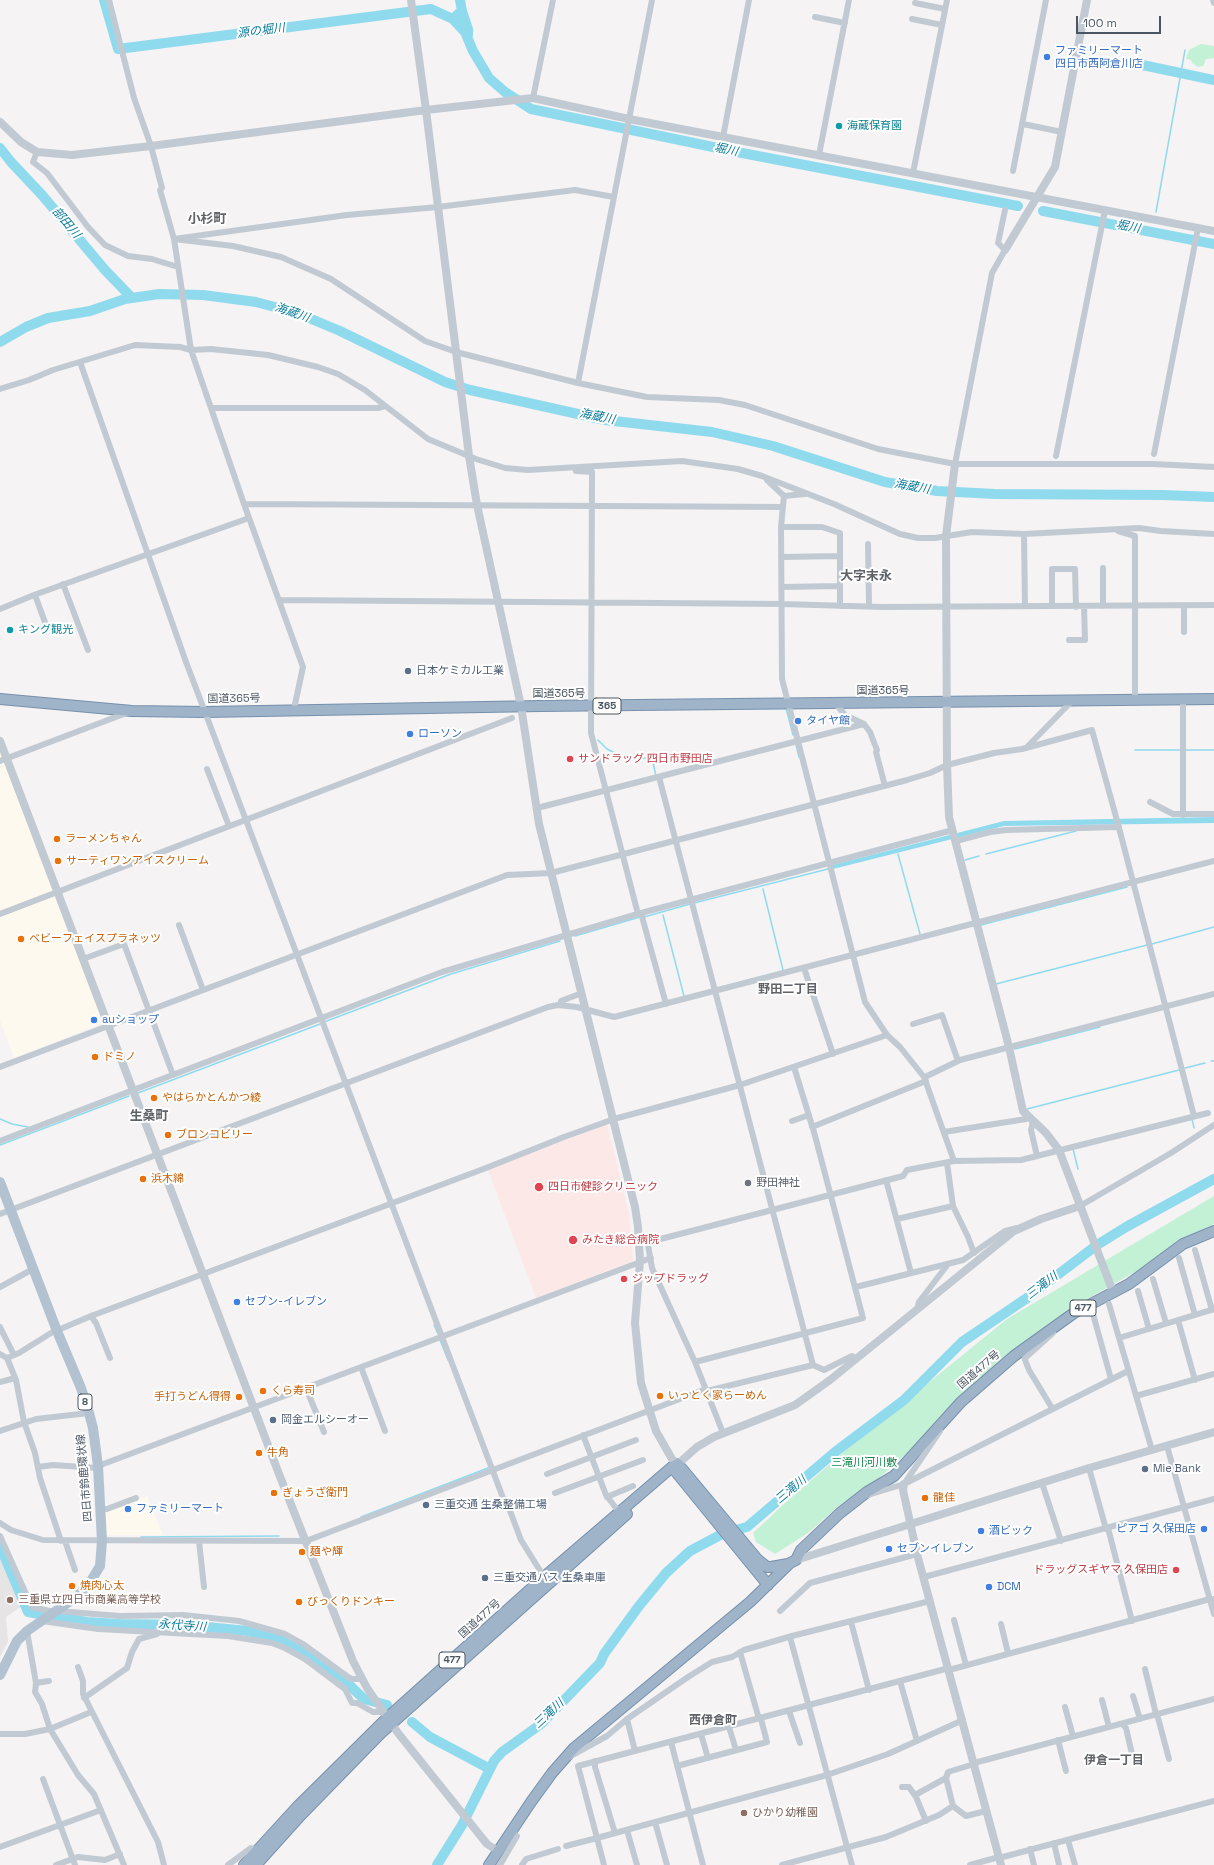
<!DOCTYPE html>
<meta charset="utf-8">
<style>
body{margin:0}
#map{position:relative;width:1214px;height:1865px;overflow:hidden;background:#f5f3f3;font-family:"Space Grotesk",sans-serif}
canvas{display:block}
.scale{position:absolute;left:1076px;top:16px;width:85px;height:18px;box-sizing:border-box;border:2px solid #4a5661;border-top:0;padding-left:5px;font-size:12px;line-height:14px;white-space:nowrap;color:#4a5661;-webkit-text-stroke:3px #fff;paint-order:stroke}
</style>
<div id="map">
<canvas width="1214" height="1865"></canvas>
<div class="scale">100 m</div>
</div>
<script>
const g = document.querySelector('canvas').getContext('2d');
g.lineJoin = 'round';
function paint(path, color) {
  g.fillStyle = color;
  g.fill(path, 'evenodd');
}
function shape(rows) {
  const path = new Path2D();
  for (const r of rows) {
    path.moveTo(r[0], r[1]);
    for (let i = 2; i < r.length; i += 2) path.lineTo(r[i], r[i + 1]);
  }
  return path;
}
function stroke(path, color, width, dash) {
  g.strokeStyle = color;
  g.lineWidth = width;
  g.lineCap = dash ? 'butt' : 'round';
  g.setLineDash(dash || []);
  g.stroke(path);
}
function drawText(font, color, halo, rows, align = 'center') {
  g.font = font + ' "Space Grotesk","Noto Sans JP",sans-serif';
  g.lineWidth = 4;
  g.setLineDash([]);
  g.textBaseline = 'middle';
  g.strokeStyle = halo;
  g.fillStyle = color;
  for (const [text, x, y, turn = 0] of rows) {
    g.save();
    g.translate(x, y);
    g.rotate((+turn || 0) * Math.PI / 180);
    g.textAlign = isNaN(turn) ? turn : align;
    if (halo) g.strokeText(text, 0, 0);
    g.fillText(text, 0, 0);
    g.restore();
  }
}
paint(shape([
 [0,752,103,1023,14,1058,0,1021],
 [147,1496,163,1535,105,1535,103,1512]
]), '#fdf9ef');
paint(shape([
 [0,1552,22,1606,6,1617,8,1642,0,1657]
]), '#e6e4e5');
paint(shape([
 [607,1124,629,1214,633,1261,536,1298,488,1170]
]), '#fce8e6');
paint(shape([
 [1201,44,1214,46,1214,58,1206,59,1203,66,1198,67,1192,63,1191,60,1186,59,1189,50],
 [1214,1196,1214,1224,1183,1239,1140,1269,1089,1298,1011,1351,948,1408,910,1450,878,1479,841,1504,808,1533,775,1554,756,1542,753,1533,785,1503,853,1444,1007,1319]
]), '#c3f1d5');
paint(shape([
 [1214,817,1214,823,1004,826,833,869,832,865,1004,821]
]), '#90daee');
stroke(shape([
 [1156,212,1185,50],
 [786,708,793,735],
 [598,740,607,749,627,759,652,758,656,776],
 [796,745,799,757],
 [1135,750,1181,750],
 [1185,750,1214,750],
 [898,854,920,934],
 [986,854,1076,831],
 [965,860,979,856],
 [763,889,783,970],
 [694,903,828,869],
 [663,915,684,996],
 [644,917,690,904],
 [981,925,1127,887],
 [575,936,640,917],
 [1152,944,1214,927],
 [996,984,1147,945],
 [324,1022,451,974,560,941],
 [1015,1049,1100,1027],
 [1211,1061,1214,1061],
 [1185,1068,1205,1063],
 [138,1093,320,1024],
 [1027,1109,1179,1070],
 [0,1119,12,1124,28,1127],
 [1192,1119,1194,1128],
 [0,1145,129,1096],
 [1073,1149,1078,1169],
 [434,1325,438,1334],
 [440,1340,448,1360],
 [361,1517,488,1468,489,1466],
 [141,1537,279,1536]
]), '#90daee', 1.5);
stroke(shape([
 [104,0,118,49,431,9,453,19,465,32,473,51,489,78,505,92,531,109,737,152,1018,206],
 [462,11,468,29,468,35],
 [457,15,462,11,460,0],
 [1133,63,1214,80],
 [0,148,11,162,42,195,105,270,132,298],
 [1043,211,1214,244],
 [0,342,26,327,48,318,90,311,125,299,159,294,203,295,256,302,297,313,340,331,445,382,470,390,605,420,712,432,773,446,885,482,937,491,995,494,1163,495,1214,497],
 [0,1546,28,1612,87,1622,119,1624,186,1625,248,1631,270,1636,290,1643,305,1652,345,1681,364,1699,387,1705],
 [412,1722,430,1737,490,1769],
 [437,1865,462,1825,494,1761,502,1752,541,1724,600,1663,604,1654,639,1606,666,1573,690,1551,724,1533,747,1527,835,1452,904,1400,962,1342,1027,1298,1097,1245,1126,1227,1214,1179]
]), '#90daee', 10);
const trunk = shape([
 [0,699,132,711,205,712,540,706,1214,699],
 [678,1464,758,1560,767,1567,771,1567,788,1564],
 [672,1467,768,1585],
 [244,1865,298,1806,387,1718,544,1577,672,1467,678,1464],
 [256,1865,301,1815,380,1734,627,1514],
 [489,1865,531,1802,552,1773,574,1748,750,1602,790,1563,796,1560,801,1550,840,1513,867,1492,894,1476,961,1402,1014,1356,1074,1313,1129,1284,1183,1244,1214,1231]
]);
stroke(trunk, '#7690ad', 12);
stroke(shape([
 [109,0,134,98,151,146,162,188,160,190,174,239,347,215,438,207,575,190,614,197],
 [1213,0,1214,3],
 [915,3,945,9],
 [815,17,845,23],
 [912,19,942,25],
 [533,98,553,0],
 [1023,124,1062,132],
 [723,137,749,0],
 [37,152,33,162,47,173,88,227,105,245,128,256,152,259,178,267],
 [819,155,849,0],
 [1013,171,1046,0],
 [913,173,947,0],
 [80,362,186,662,505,1503,507,1503,521,1540,544,1577],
 [578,383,652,0],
 [0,389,29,380,53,370,135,345,180,347,191,350,211,349,268,355,318,367,338,374,365,390,428,439,476,459,505,468,528,470,682,461,738,469,762,476,834,504,900,534,918,538,935,538,972,532,1024,534,1139,528,1161,531,1214,534],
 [211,408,378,408,385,406],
 [1154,454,1198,228],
 [1056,456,1105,210],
 [955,464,992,273,1005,250,998,243,1005,210],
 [576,471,592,472,591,733,638,914],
 [767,480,784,496,781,527,782,679,865,1002,887,1035,900,1047,924,1077,954,1161],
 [784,496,805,494],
 [244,504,782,507],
 [781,527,822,527,840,533,840,606],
 [1118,531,1135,536,1135,700],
 [1024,534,1025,606],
 [868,544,869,606],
 [781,557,840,556],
 [1103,568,1103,606],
 [63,584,88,650],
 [782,587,840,586],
 [35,595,46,625],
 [279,600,782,604,883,607,1214,605],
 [1052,606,1052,569,1075,569,1076,607],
 [1184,606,1184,632],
 [0,609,34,595,249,518],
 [1069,640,1085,640,1084,606],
 [835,703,845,715,864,724,870,732,877,750,876,752,885,786],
 [294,709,303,667,244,504,191,350,174,239,233,246,281,257,331,279,425,341,456,352,578,383,647,397,719,400,745,405,878,449,955,464,1153,464,1214,467],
 [1028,746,1072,701],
 [0,761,129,712],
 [207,769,229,826],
 [659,777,813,1365],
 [1150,802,1173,814,1214,814],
 [537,808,864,724],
 [1183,815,1183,699],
 [956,841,990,832,1006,830,1119,827],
 [641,913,666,1004],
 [0,914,512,718],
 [179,925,203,990],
 [83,959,124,944,173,1075],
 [804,968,833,1054],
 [561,1005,561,1001,582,993],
 [913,1024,942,1015,958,1061],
 [0,1067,507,875,551,873,907,780,930,773,947,765,994,753,1022,749,1092,730,1118,824,1194,1116],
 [925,1077,960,1060,1214,994],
 [792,1121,809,1115],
 [1033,1122,1031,1130,1037,1156],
 [812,1127,926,1081],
 [944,1132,1026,1119,1029,1117],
 [0,1141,442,972,641,913,953,830],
 [947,1163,953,1206,968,1237,974,1253],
 [886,1180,911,1273],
 [1080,1206,1171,1153,1214,1125],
 [0,1214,548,1007,558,1005,577,1007,614,1017,1214,861],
 [897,1219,953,1206],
 [1195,1250,1212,1310],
 [1179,1258,1195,1315],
 [1153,1279,1166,1323],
 [0,1287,33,1269],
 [856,1287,963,1260,1005,1231,1017,1228],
 [1138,1291,1149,1329],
 [1109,1304,1152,1450],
 [917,1310,919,1302,948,1264],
 [1093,1314,1111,1379],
 [91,1316,96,1323,110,1358],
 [1178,1320,1195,1380],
 [0,1327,14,1355],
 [1119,1338,1214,1309],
 [0,1354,7,1358,16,1380,24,1422,35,1453,40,1478,61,1541],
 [7,1358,19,1353,51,1333,91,1316,486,1168,564,1137,614,1119,740,1085,887,1035],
 [695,1362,863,1318,814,1132,794,1067],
 [361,1367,385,1431],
 [0,1382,15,1378],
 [306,1388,324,1432],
 [707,1391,813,1365,824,1370,852,1356,856,1359],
 [1136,1396,1214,1374],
 [1052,1408,1029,1370,1025,1360,1025,1358,1053,1333],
 [0,1431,36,1419,89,1413],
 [723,1433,695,1362,652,1268,648,1245,649,1242,903,1176,907,1170,954,1161,1021,1160,1208,1113],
 [583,1435,606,1495,619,1512],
 [1167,1446,1210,1600],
 [98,1466,651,1258],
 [38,1467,53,1465,98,1468],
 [1089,1468,1106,1529],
 [547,1474,636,1440],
 [1042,1483,1061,1541],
 [904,1484,940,1431],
 [555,1493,643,1460],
 [868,1495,904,1484,1128,1371],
 [607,1497,633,1486],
 [100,1509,107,1509,136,1498],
 [0,1523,11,1530,43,1540,306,1541,706,1389],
 [1108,1528,1132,1621],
 [0,1536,32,1607,54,1612],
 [65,1541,75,1570],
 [199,1541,204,1587],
 [924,1577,1214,1499],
 [1214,1599,1210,1600,1214,1614],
 [57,1611,120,1616,183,1615,239,1621,285,1634,303,1644,348,1677,352,1679,362,1679],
 [780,1611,810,1583,917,1554],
 [954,1620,966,1665],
 [42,1621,98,1629,228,1636,272,1643,285,1648,305,1659,345,1689,352,1703,357,1703,373,1712,382,1712],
 [851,1622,869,1690],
 [1001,1624,1008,1653],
 [27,1631,36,1683,35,1692,42,1704,50,1729,78,1775,94,1794,124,1865],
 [790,1637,852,1865],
 [740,1652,759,1719],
 [78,1667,83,1681,83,1694,158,1842,164,1865],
 [949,1668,578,1766,597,1838,827,1775,888,1754,963,1720],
 [1145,1669,1156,1714],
 [949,1670,1210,1599],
 [900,1681,917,1741],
 [36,1683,49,1681],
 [1133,1696,1140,1719],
 [84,1698,127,1668,132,1652,139,1639,157,1634],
 [1102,1700,1109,1727],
 [1065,1707,1073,1736],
 [789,1711,800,1743],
 [1157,1714,1169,1759],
 [1122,1724,1126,1728,1132,1754],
 [729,1727,736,1750],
 [0,1734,25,1734,50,1729,91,1712],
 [701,1734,708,1758],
 [1058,1740,1066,1771],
 [671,1742,703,1865],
 [635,1751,627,1719,688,1677,712,1662,732,1657,744,1650,792,1636,930,1601],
 [567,1758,607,1736,627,1719],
 [595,1761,595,1767,615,1833],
 [974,1763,1214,1699],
 [677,1766,767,1742,761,1719],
 [43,1779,75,1865],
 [902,1787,909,1787,916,1797,926,1821],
 [915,1795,946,1778],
 [953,1806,966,1816,986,1811],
 [655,1822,667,1865],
 [627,1830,637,1865],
 [1068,1840,1075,1865],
 [1054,1843,1059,1865],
 [566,1846,597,1838,604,1865],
 [0,1847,101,1810],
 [1030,1849,1034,1865],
 [999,1858,1214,1801],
 [56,1865,78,1857,105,1860,120,1854],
 [228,1865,251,1848,257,1850],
 [500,1865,517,1836,512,1832],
 [522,1865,526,1859,558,1849],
 [782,1865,886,1837,939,1815,953,1806,946,1778,948,1772,974,1764],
 [970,1865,999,1857]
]), '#c1cad2', 6);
stroke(shape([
 [411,0,426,110,533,98,629,119,1214,231],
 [0,122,21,142,37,152,72,155,151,146,426,110,469,456,477,505,521,706,539,824,635,1207,638,1227,640,1261,635,1323,641,1383,656,1431,672,1459,678,1464,697,1447,714,1437,795,1405,830,1380,1014,1231,1041,1219,1080,1206],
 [1005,250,1055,167,1087,0],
 [955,464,946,536,947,765,949,817,1009,1047,1023,1111,1046,1133,1059,1150,1113,1292],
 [0,741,279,1474,353,1661,367,1688,398,1733,487,1844,498,1851],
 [904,1484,903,1490,917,1554,1001,1865],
 [796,1560,1089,1468,1214,1432]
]), '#c1cad2', 8);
stroke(shape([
 [0,1182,57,1331,81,1388,89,1413,93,1428,98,1466,102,1541,100,1566,91,1581,79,1595,27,1631,17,1641,0,1675]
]), '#b3c2d1', 10);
stroke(trunk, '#9fb4c9', 10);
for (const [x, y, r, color] of [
 [1047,57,4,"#3f7fe0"],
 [839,126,4,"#0f9aa8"],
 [10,630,4,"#0f9aa8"],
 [408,671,4,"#5c6f8a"],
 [798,721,4,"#3f7fe0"],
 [410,734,4,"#3f7fe0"],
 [570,759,4,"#e0444e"],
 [57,839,4,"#e8710a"],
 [58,861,4,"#e8710a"],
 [21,939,4,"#e8710a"],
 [94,1020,4,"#3f7fe0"],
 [95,1057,4,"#e8710a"],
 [154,1098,4,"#e8710a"],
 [168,1135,4,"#e8710a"],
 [143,1179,4,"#e8710a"],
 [748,1183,4,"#6b7280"],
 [539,1187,5,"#e0444e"],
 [573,1240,5,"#e0444e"],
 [624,1279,4,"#e0444e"],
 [237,1302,4,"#3f7fe0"],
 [263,1391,4,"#e8710a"],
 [660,1396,4,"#e8710a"],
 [239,1397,4,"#e8710a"],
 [273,1420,4,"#5c6f8a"],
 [259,1453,4,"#e8710a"],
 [1145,1469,4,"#5c6f8a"],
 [274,1493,4,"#e8710a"],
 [925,1498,4,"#e8710a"],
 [426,1505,4,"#5c6f8a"],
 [128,1509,4,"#3f7fe0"],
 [1204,1529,4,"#3f7fe0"],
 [981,1531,4,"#3f7fe0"],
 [889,1549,4,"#3f7fe0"],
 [302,1552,4,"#e8710a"],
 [1176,1570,4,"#e0444e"],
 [485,1578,4,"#5c6f8a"],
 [72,1586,4,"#e8710a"],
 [989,1587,4,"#3f7fe0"],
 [10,1600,4,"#8d6e63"],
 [299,1602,4,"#e8710a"],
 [744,1813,4,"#8d6e63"]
]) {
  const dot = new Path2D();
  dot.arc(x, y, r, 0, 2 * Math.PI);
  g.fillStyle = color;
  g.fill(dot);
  stroke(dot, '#fff', 1.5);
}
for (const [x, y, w] of [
 [607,706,28],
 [1083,1308,26],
 [85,1402,14],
 [452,1660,26]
]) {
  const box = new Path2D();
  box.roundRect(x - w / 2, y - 8, w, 16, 3);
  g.fillStyle = '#fff';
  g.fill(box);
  stroke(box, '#4a5661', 1);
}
drawText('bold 10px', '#4a5661', null, [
 ["365",607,706],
 ["477",1083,1308],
 ["8",85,1402],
 ["477",452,1660]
]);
drawText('11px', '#366cbe', '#fff', [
 ["ファミリーマート",1055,51],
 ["四日市西阿倉川店",1055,64],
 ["タイヤ館",806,721],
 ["ローソン",418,734],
 ["auショップ",102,1020],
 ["セブン-イレブン",245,1302],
 ["ファミリーマート",136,1509],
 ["ピアゴ 久保田店",1196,1529,"right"],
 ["酒ビック",989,1531],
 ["セブンイレブン",897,1549],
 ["DCM",997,1587]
], 'left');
drawText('11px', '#0d838f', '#fff', [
 ["海蔵保育園",847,126],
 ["キング観光",18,630]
], 'left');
drawText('11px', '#4e5e75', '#fff', [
 ["日本ケミカル工業",416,671],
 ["岡金エルシーオー",281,1420],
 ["Mie Bank",1153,1469],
 ["三重交通 生桑整備工場",434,1505],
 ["三重交通バス 生桑車庫",493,1578]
], 'left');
drawText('11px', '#4a5661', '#fff', [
 ["国道365号",883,691],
 ["国道365号",559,694],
 ["国道365号",234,699,-1],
 ["国道477号",979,1370,-41],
 ["四日市鈴鹿環状線",85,1478,-95],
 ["国道477号",480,1619,-42]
]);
drawText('11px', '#be3a42', '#fff', [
 ["サンドラッグ 四日市野田店",578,759],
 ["四日市健診クリニック",548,1187],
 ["みたき総合病院",582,1240],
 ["ジップドラッグ",632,1279],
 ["ドラッグスギヤマ 久保田店",1168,1570,"right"]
], 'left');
drawText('11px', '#c56008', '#fff', [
 ["ラーメンちゃん",65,839],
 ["サーティワンアイスクリーム",66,861],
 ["ベビーフェイスプラネッツ",29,939],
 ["ドミノ",103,1057],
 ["やはらかとんかつ綾",162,1098],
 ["ブロンコビリー",176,1135],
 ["浜木綿",151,1179],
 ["くら寿司",271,1391],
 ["いっとく家らーめん",668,1396],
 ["手打うどん得得",231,1397,"right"],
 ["牛角",267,1453],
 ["ぎょうざ衛門",282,1493],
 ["龍佳",933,1498],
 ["麺や輝",310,1552],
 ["焼肉心太",80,1586],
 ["びっくりドンキー",307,1602]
], 'left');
drawText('11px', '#5b616d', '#fff', [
 ["野田神社",756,1183]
], 'left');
drawText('11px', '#17864f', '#fff', [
 ["三滝川河川敷",864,1463]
]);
drawText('11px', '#785e54', '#fff', [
 ["三重県立四日市商業高等学校",18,1600],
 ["ひかり幼稚園",752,1813]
], 'left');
drawText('italic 12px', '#0c7c9b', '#fff', [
 ["源の堀川",261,31,-7],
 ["堀川",726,150,12],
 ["部田川",66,223,49],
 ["堀川",1128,227,11],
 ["海蔵川",292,313,19],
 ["海蔵川",597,417,11],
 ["海蔵川",912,487,10],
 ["三滝川",1042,1286,-37],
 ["三滝川",791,1490,-40],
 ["永代寺川",182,1626,4],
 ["三滝川",549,1714,-43]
]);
drawText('bold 12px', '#5f6368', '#fff', [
 ["野田二丁目",788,990],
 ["西伊倉町",713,1721],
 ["伊倉一丁目",1114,1761]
]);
drawText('bold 13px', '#5f6368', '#fff', [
 ["小杉町",207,219],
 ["大字末永",866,576],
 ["生桑町",149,1116]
]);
</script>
